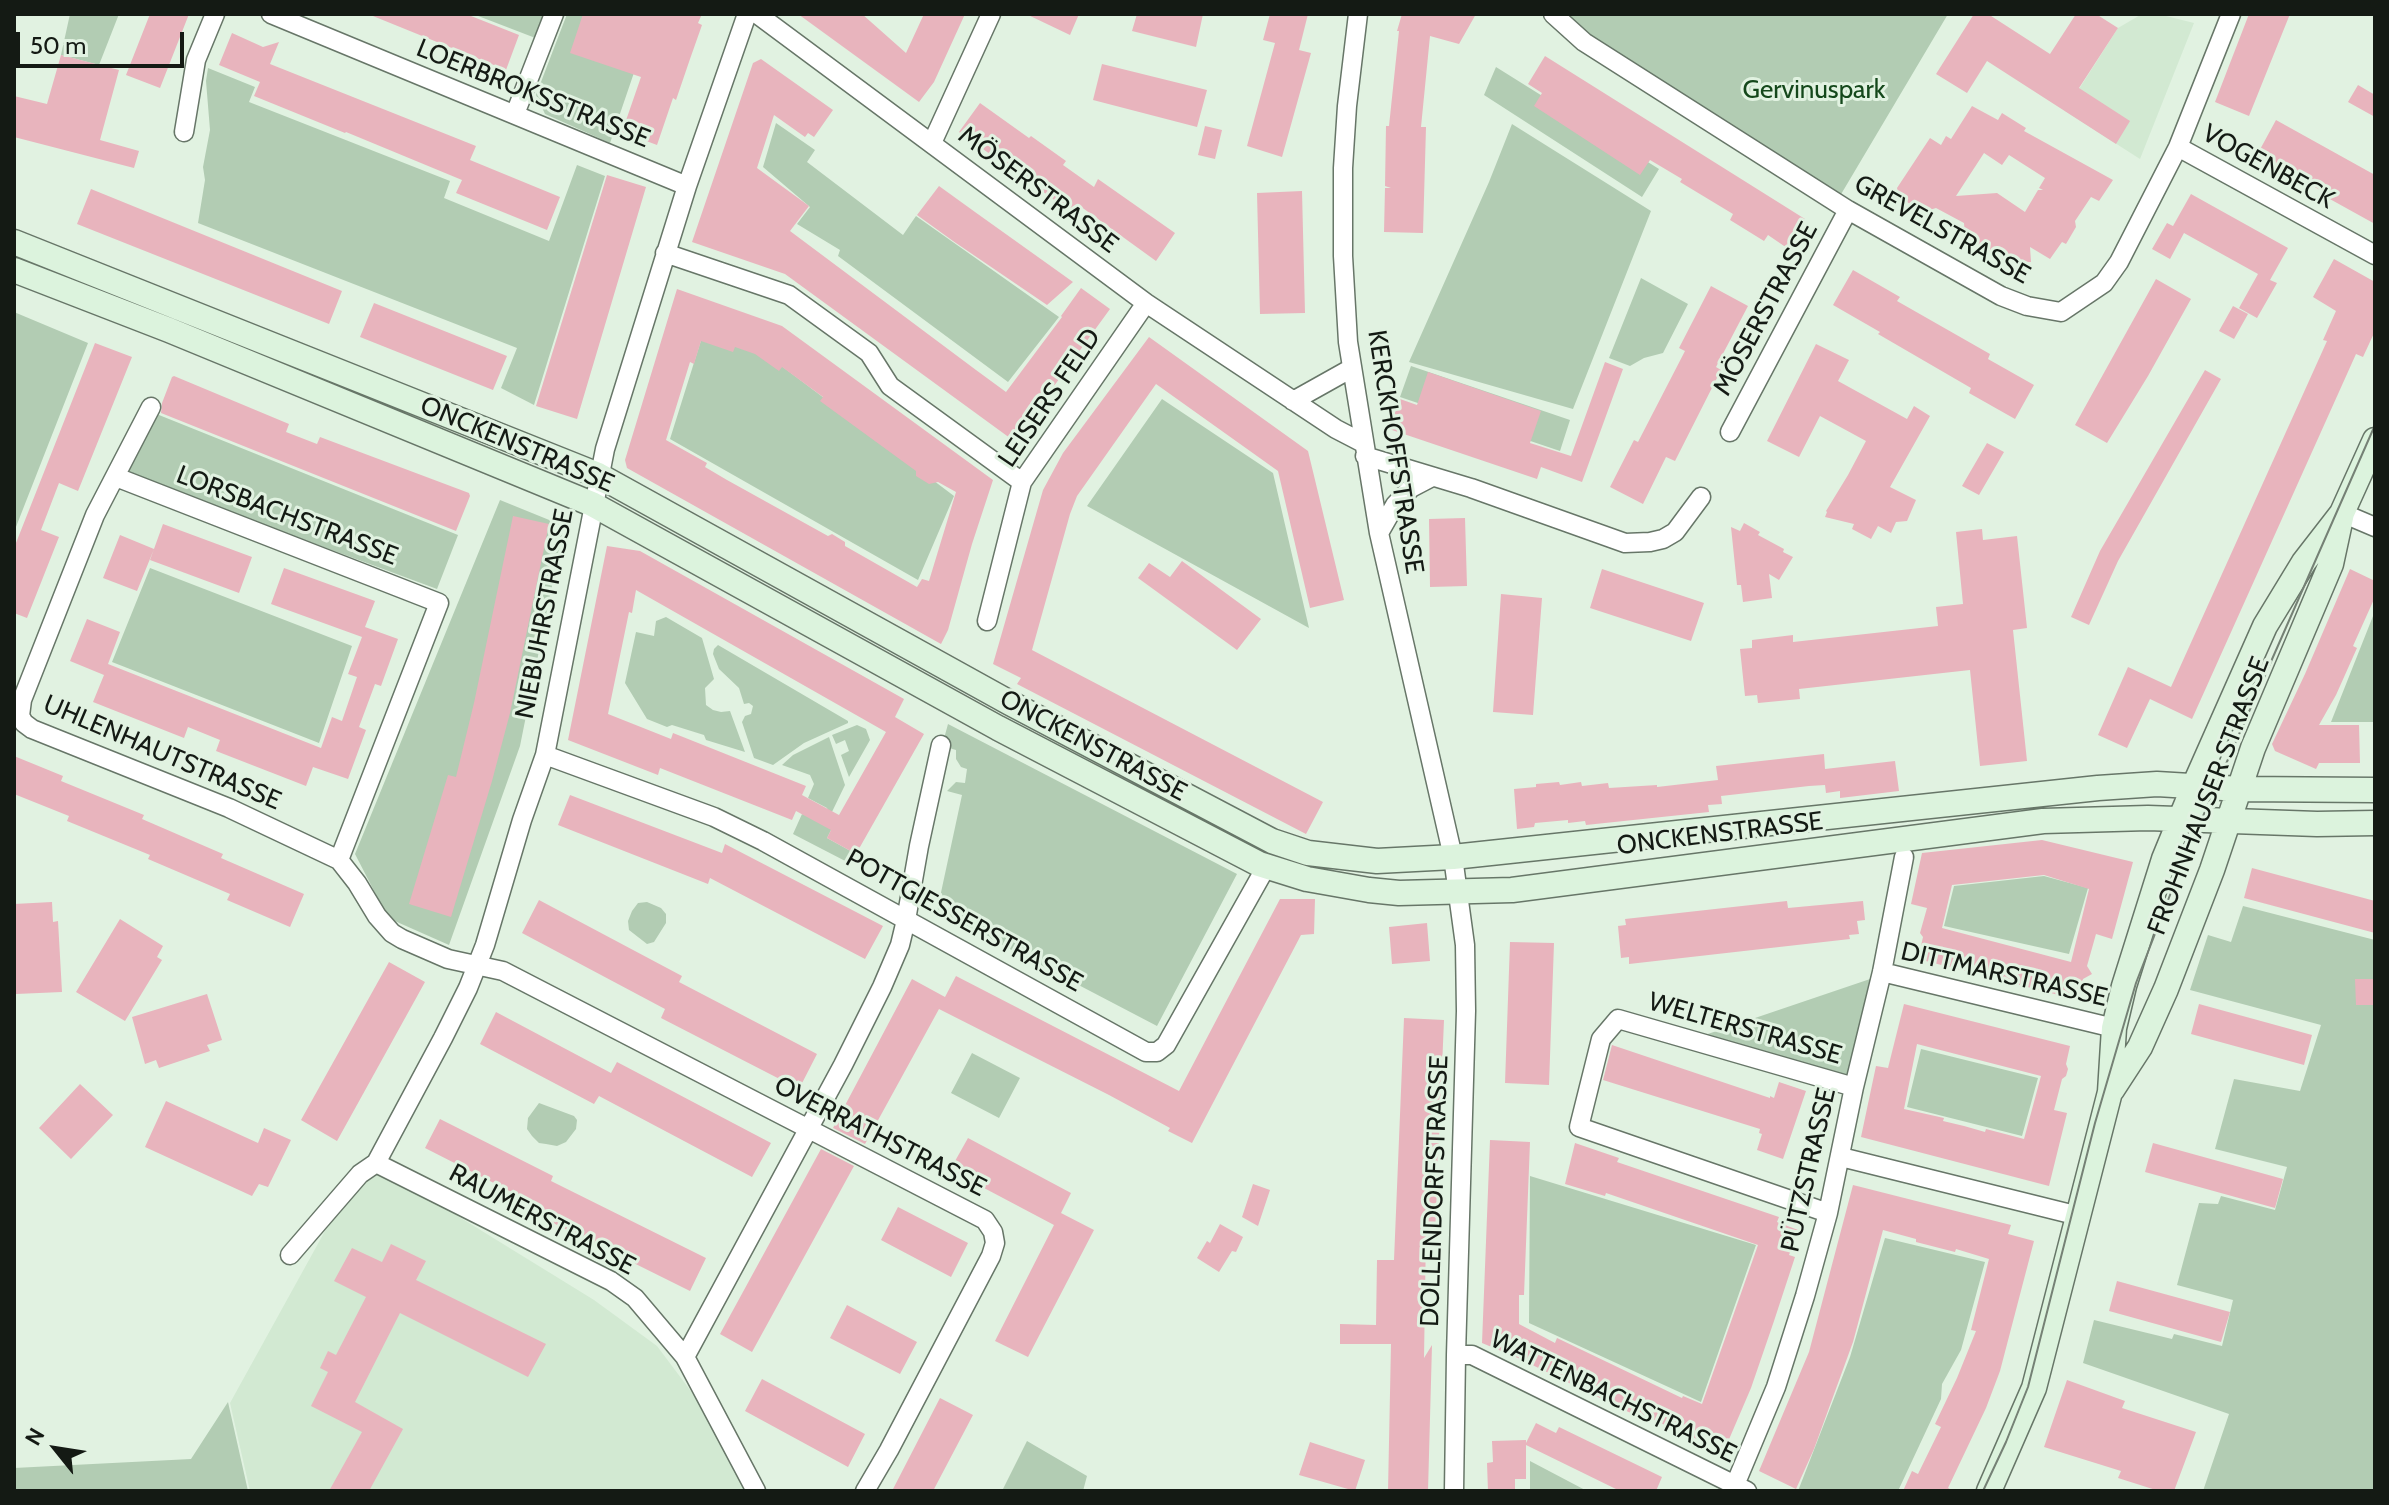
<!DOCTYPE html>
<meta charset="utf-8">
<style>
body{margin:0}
#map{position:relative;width:2389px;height:1505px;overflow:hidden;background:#e1f2e1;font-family:Cabin,sans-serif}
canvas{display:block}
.frame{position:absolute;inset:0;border:16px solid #141a14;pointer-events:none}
.north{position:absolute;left:16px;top:1409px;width:80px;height:80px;-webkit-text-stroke:6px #e1f2e1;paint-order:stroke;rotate:300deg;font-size:22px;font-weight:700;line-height:32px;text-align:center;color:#141a14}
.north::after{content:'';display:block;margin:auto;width:28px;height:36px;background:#141a14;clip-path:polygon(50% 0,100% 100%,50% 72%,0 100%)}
.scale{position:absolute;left:16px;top:32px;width:168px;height:36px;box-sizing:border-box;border:4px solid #141a14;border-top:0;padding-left:10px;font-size:24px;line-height:28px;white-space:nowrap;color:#141a14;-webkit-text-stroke:6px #e1f2e1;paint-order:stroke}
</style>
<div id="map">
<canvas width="2389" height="1505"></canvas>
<div class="frame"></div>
<div class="north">N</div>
<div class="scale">50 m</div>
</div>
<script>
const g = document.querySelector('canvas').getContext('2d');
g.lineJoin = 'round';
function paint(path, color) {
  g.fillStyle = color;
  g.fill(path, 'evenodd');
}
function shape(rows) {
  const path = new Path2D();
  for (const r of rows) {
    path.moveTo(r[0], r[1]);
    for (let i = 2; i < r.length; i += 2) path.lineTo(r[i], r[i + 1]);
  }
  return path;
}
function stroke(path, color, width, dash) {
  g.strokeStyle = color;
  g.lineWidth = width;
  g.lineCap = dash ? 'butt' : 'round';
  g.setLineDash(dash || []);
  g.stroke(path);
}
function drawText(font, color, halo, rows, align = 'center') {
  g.font = font + ' Cabin,sans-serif';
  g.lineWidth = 6;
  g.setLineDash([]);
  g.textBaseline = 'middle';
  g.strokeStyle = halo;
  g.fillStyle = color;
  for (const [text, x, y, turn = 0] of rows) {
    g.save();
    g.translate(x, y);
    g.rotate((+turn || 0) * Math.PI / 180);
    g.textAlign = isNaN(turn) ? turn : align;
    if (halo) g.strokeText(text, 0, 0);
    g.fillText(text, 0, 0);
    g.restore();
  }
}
paint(shape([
 [2142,14,2158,14,2194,23,2140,159,2065,111,2118,28],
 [370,1162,594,1300,657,1346,714,1422,753,1491,250,1491,230,1403,325,1231]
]), '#d2e9d2');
paint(shape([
 [70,14,119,14,99,65,61,55],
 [473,14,548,14,538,39],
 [567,14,654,14,610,143,545,114,536,95],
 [1567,14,1948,14,1840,196,1590,35],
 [1496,67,1659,169,1642,197,1484,95],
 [208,68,255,87,249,102,450,181,444,198,549,241,577,165,605,176,534,405,501,388,517,348,198,223,205,180,203,167,210,130,206,81],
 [776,123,815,150,807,162,903,235,916,216,1059,317,1008,382,838,256,840,250,797,224,810,207,763,167],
 [1512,124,1651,211,1573,409,1409,362,1489,182],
 [1641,278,1688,304,1663,353,1644,358,1630,366,1609,358],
 [14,312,88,343,14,532],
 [703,334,767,355,954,496,918,580,670,439],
 [1411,366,1570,420,1560,451,1400,397],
 [1162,399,1273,473,1309,628,1087,506],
 [154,413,458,535,437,589,127,474],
 [500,500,564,526,520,746,449,945,388,918,355,854],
 [150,568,352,646,319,743,112,662],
 [2375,611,2375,722,2331,722],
 [666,617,702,638,714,679,705,688,706,705,713,710,721,712,730,711,745,752,706,740,704,735,672,725,667,727,647,719,625,683,636,632,654,636,656,621],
 [718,645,848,721,848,723,804,743,773,765,754,758,742,722,745,716,751,714,753,706,749,703,744,704,739,688,719,669,713,654,714,649],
 [948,724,1237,874,1157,1026,937,911,962,795,947,791,956,782,965,783,967,769,961,767,956,759,956,750,942,746],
 [857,725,866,729,870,740,849,777,841,755,849,751,845,740,836,744,832,735],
 [829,737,845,785,830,816,827,808,808,798,814,784,810,775,782,765,793,755],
 [802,814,833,826,827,838,856,854,851,864,793,834],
 [2044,876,2088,888,2069,954,1944,926,1954,886],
 [647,902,661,908,666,914,666,923,654,942,647,944,629,930,628,921,632,911,638,903],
 [2243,906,2375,940,2375,1491,2203,1491,2229,1414,2083,1363,2094,1320,2172,1339,2174,1334,2222,1346,2233,1300,2177,1285,2199,1203,2218,1204,2221,1196,2275,1210,2287,1167,2215,1149,2234,1079,2300,1091,2321,1025,2190,990,2208,935,2231,942],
 [1876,977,1850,1083,1696,1038],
 [1921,1049,2038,1078,2022,1136,1907,1107],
 [972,1053,1020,1078,999,1118,951,1093],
 [539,1103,574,1116,577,1120,576,1129,566,1142,557,1146,546,1144,539,1143,532,1136,527,1129,528,1118],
 [1530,1176,1756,1245,1701,1402,1529,1323],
 [1885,1238,1985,1262,1961,1350,1942,1384,1941,1399,1898,1491,1798,1491,1850,1357],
 [228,1402,248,1491,14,1491,14,1468,191,1459],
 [1027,1441,1087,1476,1083,1491,1002,1491],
 [1530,1461,1587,1491,1530,1491]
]), '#b2ccb3');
paint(shape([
 [150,14,189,14,160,88,126,75],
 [368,14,466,14,519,35,506,70],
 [583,14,702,14,698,23,702,25,690,59,676,100,673,98,657,145,622,132,641,77,570,53],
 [798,14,862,14,906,53,924,14,965,14,934,82,919,102],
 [1026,14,1079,14,1070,35],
 [1137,14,1203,14,1196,47,1132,31],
 [1270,14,1308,14,1299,50,1311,53,1282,157,1247,146,1275,43,1263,40],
 [1402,14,1476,14,1459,44,1430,36,1421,127,1426,127,1423,233,1384,232,1385,188,1391,188,1385,186,1386,126,1389,126,1399,31,1397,31],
 [1974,14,1988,14,2050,54,2076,14,2096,14,2118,28,2079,88,2130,121,2116,144,1987,61,1967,93,1936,74],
 [2249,14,2290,14,2249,116,2215,102],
 [232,33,263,47,279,42,270,64,476,146,470,160,560,197,547,230,456,193,462,180,346,132,345,133,254,96,260,82,219,65],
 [61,55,119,70,100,140,139,151,134,168,14,137,14,96,47,104],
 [1545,56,1805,219,1787,248,1768,235,1764,241,1730,220,1733,214,1680,182,1682,179,1650,160,1640,175,1534,106,1542,93,1528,84],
 [761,59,833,110,814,137,808,133,805,137,774,115,757,168,809,206,790,231,976,370,1006,392,1062,317,1061,316,1081,288,1110,309,1014,441,785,274,692,242,753,63],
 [1102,64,1207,90,1197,127,1093,100],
 [2358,85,2375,95,2375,117,2348,102],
 [980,103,1029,138,1031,136,1066,161,1063,165,1094,187,1098,179,1175,233,1156,261,1080,206,1074,214,959,132],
 [1972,106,1998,120,2002,113,2026,128,2024,131,2113,180,2099,201,2091,197,2075,221,2076,227,2066,244,2062,242,2050,259,2030,247,2031,262,2007,263,1965,237,1964,223,1936,208,1923,212,1899,197,1897,188,1930,138,1941,145,1946,136,1951,139],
 [1984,153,2002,165,2009,155,2045,178,2039,188,2043,190,2038,190,2025,212,1997,193,1956,196],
 [2276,120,2375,175,2375,224,2328,198,2329,195,2257,155],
 [1205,126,1222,130,1215,159,1198,155],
 [607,175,646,187,577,419,536,406],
 [939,186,975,212,1073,282,1047,305,953,241,917,215],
 [91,189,342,291,329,324,77,224],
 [1302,191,1305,313,1260,314,1257,193],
 [2191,194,2288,248,2270,280,2277,283,2257,318,2239,308,2258,274,2184,233,2170,259,2152,249,2167,223,2173,226],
 [2334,259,2375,282,2375,331,2363,357,2356,354,2192,719,2150,699,2127,748,2098,735,2128,667,2171,687,2327,341,2323,340,2336,311,2313,297],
 [1853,270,1900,297,1897,301,1990,354,1988,359,2034,385,2015,419,1969,393,1971,388,1878,334,1880,332,1833,305],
 [2156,279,2191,299,2148,376,2107,443,2075,425],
 [1711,286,1748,306,1716,367,1721,370,1675,461,1666,457,1643,504,1610,487,1634,440,1638,442,1685,351,1679,348],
 [677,289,782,326,993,480,972,544,948,630,941,644,627,468,625,460],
 [701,341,733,352,735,347,755,354,779,371,782,367,823,397,820,401,916,471,916,476,929,484,938,482,956,492,929,581,922,579,917,587,845,546,845,542,832,534,828,536,727,480,705,467,707,463,666,440,690,362,694,364],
 [374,303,507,356,493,390,360,337],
 [2233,306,2248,314,2234,339,2219,331],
 [1149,337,1308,451,1344,600,1310,608,1278,471,1156,384,1077,496,1070,514,1032,650,1323,802,1306,834,1017,684,1021,678,993,664,1043,490,1063,453],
 [95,343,132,357,78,491,59,483,41,530,59,537,27,618,14,613,14,548],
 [1816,344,1849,360,1838,381,1907,419,1914,406,1930,416,1890,487,1916,500,1907,521,1896,522,1891,533,1878,526,1871,539,1852,529,1854,524,1825,517,1827,512,1826,511,1848,475,1866,441,1820,416,1799,457,1767,441],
 [1605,362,1623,369,1582,482,1541,467,1537,479,1389,429,1400,399,1417,405,1428,372,1541,411,1530,443,1571,456],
 [2205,370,2221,379,2118,561,2089,625,2071,617,2100,551],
 [174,376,289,424,286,432,317,444,320,437,328,440,469,493,470,496,456,531,161,413,162,403,172,377],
 [1987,443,2004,452,1979,495,1962,486],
 [513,516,549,524,510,713,492,781,451,917,409,904,448,775,456,777,474,703],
 [1465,518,1467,586,1430,587,1429,519],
 [1744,523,1760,532,1758,535,1784,549,1783,552,1793,557,1779,580,1769,574,1772,598,1743,602,1741,585,1737,585,1731,527,1740,531],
 [163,524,252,557,239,593,150,560],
 [1982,529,1983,540,2017,536,2027,628,2013,630,2027,761,1980,766,1970,670,1799,689,1800,699,1758,703,1757,695,1745,696,1740,649,1752,648,1752,640,1793,635,1793,642,1938,626,1936,607,1963,604,1956,532],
 [120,535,154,549,137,591,103,578],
 [607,546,640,551,904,699,895,717,924,734,856,854,827,838,831,830,796,811,792,820,660,768,658,775,568,740],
 [636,590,886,732,839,815,802,795,806,786,673,733,671,739,608,714,629,612,632,613],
 [1182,561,1261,619,1237,650,1138,578,1149,563,1170,577],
 [284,568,375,601,365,627,398,639,381,686,375,684,359,727,366,730,348,779,313,767,306,786,216,751,220,740,188,727,184,738,93,702,104,675,70,661,87,619,120,632,108,664,321,748,332,717,342,721,357,677,348,674,362,637,271,604],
 [1602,569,1704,603,1691,641,1590,608],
 [2350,569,2375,581,2375,597,2353,646,2357,648,2336,695,2319,725,2359,725,2360,763,2319,763,2316,769,2275,751,2272,744,2305,674],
 [1501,594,1542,598,1533,715,1493,712],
 [1824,754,1825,769,1895,761,1899,791,1840,798,1840,791,1826,793,1825,785,1809,786,1721,796,1722,804,1708,805,1709,812,1586,825,1585,821,1568,823,1568,820,1535,823,1534,827,1517,829,1514,789,1536,787,1536,784,1559,782,1560,785,1581,782,1582,786,1608,783,1609,788,1657,785,1657,787,1718,780,1716,766],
 [14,756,63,776,61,781,144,815,142,819,223,854,221,858,304,894,290,927,227,900,230,894,148,859,150,855,67,821,69,816,14,794],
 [570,795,722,853,725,844,883,926,865,959,710,878,708,884,558,825],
 [2042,840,2133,862,2112,939,2096,934,2087,966,2092,974,2083,979,2078,1000,1918,959,1923,937,1920,933,1927,908,1911,904,1922,853],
 [2044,875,2089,889,2071,962,1942,928,1952,885],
 [2252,868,2375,901,2375,933,2244,898],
 [1280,899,1315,899,1314,934,1301,935,1192,1143,1168,1131,1170,1128,1109,1095,939,1009,865,1144,833,1128,912,979,945,997,956,976,1179,1091],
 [539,900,682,976,679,982,817,1054,799,1089,661,1018,665,1009,522,933],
 [1787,901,1788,908,1863,901,1865,920,1857,921,1859,934,1849,935,1850,939,1629,964,1629,957,1621,958,1618,926,1626,925,1625,919],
 [52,902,53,922,58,921,62,992,16,994,14,985,14,904],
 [120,919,163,946,157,957,162,960,125,1021,76,992],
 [1427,923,1430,961,1392,964,1389,927],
 [1510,942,1554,943,1549,1085,1505,1083],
 [389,962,425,982,337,1141,301,1120],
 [2355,979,2375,979,2375,1005,2356,1005],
 [207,994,222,1040,207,1045,210,1051,159,1068,156,1060,145,1064,132,1017],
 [1904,1004,2070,1046,2066,1064,2068,1069,2066,1076,2062,1079,2054,1110,2067,1113,2049,1186,1861,1137,1876,1066,1888,1068],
 [1917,1044,2041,1076,2024,1139,1986,1129,1985,1132,1964,1126,1943,1121,1944,1118,1904,1109],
 [2199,1004,2312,1035,2304,1065,2191,1034],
 [496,1012,611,1073,617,1062,771,1143,752,1177,599,1096,594,1104,480,1044],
 [1404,1018,1444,1020,1435,1234,1426,1233,1424,1358,1432,1345,1428,1491,1388,1491,1391,1344,1340,1344,1340,1324,1376,1325,1377,1260,1394,1260],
 [1612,1045,1770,1098,1770,1096,1774,1098,1779,1082,1806,1091,1783,1159,1757,1150,1762,1134,1759,1133,1760,1129,1603,1080],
 [80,1084,113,1115,71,1159,39,1128],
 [166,1101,258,1143,264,1128,291,1140,268,1187,259,1184,252,1196,145,1147],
 [440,1119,553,1176,551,1181,706,1258,690,1291,535,1214,539,1206,425,1148],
 [968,1138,1071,1193,1061,1213,1094,1230,1028,1357,995,1341,1054,1225,950,1170],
 [1490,1140,1530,1142,1524,1295,1519,1295,1519,1324,1555,1343,1557,1338,1682,1398,1683,1396,1702,1404,1758,1245,1606,1193,1605,1196,1565,1184,1575,1143,1619,1158,1617,1162,1779,1217,1777,1222,1798,1230,1789,1255,1795,1257,1774,1321,1751,1388,1724,1451,1649,1418,1647,1421,1518,1358,1482,1343],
 [2153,1143,2283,1179,2275,1208,2145,1172],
 [821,1149,854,1166,752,1352,720,1334],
 [1253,1184,1270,1190,1258,1226,1242,1217],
 [1853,1185,2011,1225,2008,1234,2034,1241,2000,1371,1986,1408,1948,1488,1954,1491,1903,1491,1912,1471,1918,1474,1941,1427,1935,1424,1957,1378,1976,1331,1971,1330,1989,1259,1956,1249,1955,1252,1916,1242,1916,1239,1883,1230,1853,1342,1814,1449,1796,1489,1759,1471,1809,1352],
 [898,1207,968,1243,951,1277,881,1240],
 [1220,1224,1243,1237,1236,1252,1232,1251,1219,1272,1197,1258,1207,1241,1210,1243],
 [391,1244,426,1261,416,1280,546,1344,528,1377,400,1313,355,1402,403,1429,369,1491,329,1491,362,1432,311,1406,328,1372,320,1368,328,1351,336,1355,366,1297,334,1281,352,1248,382,1262],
 [2117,1281,2230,1312,2221,1342,2109,1311],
 [847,1305,917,1342,900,1374,830,1338],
 [762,1379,865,1434,848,1467,745,1411],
 [2067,1380,2125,1401,2122,1408,2196,1432,2174,1491,2159,1491,2118,1478,2121,1471,2044,1447],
 [940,1398,973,1415,933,1491,892,1491],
 [1536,1423,1556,1433,1559,1427,1662,1477,1656,1491,1620,1491,1526,1445,1526,1479,1515,1479,1515,1491,1488,1491,1487,1463,1493,1462,1492,1441,1526,1440,1526,1443],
 [1310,1442,1365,1460,1355,1491,1299,1475]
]), '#e8b4bd');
const minor = shape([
 [271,14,687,186],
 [757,14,1146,303,1336,429,1363,443],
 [1358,14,1347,106,1343,168,1343,256,1348,342,1379,533,1453,857,1465,945,1466,1011,1456,1355,1454,1491],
 [1553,14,1584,42,1848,210,2001,296,2027,306,2061,312,2104,283,2119,262,2178,147,2231,14],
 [515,114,554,14],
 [184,132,196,60,215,14],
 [932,143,991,14],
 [2178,147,2375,255],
 [665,253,789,295,869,353,890,386,1022,482],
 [1293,401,1352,368],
 [151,407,95,515,22,700,20,716,24,723,32,729,229,808,339,860,357,883,377,916,392,933,402,939,448,959,503,971,985,1220,993,1232,995,1243,991,1256,889,1450,865,1491],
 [1730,432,1848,210],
 [1365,456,1471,488,1625,543,1650,542,1663,539,1675,532,1701,497],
 [116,477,439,603,339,860],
 [2342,513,2375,527],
 [1379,533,1395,505,1411,488,1432,477],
 [987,621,1022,482,1146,303],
 [545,755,714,817,763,841,1146,1052,1157,1052,1166,1045,1266,867],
 [1882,972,2114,1028],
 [1841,1157,2079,1216],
 [376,1163,611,1281,635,1298,685,1357,756,1491],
 [1828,1213,1579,1127,1601,1039,1618,1019,1854,1087],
 [290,1255,360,1174,376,1163,443,1038,468,988,485,945,522,820,545,755,605,449,687,186,747,14],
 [1456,1355,1472,1355,1747,1491],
 [685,1357,843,1065,882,987,900,945,906,920,919,846,941,745],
 [1735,1485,1776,1387,1805,1296,1828,1213,1854,1087,1882,972,1904,857]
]);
const secondary = shape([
 [14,242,598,475,1010,703,1272,841,1308,853,1377,861,1453,857,2098,788,2157,784,2240,789,2375,790],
 [14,270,169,330,592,504,998,728,1259,864,1307,879,1369,890,1399,893,1512,890,2043,821,2148,818,2317,824,2375,823],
 [2112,1090,2140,1047,2166,989,2212,870,2253,748,2331,564,2342,513,2375,440],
 [1989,1491,2034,1388,2110,1092,2114,1028,2124,986,2164,859,2194,786,2265,626,2304,562,2342,513]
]);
stroke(minor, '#677668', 21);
stroke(secondary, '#677668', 27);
stroke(minor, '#fff', 18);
stroke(secondary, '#dcf3dd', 24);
stroke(shape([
 [1983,1491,2006,1442,2028,1387,2095,1123,2136,983,2182,864,2375,425]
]), '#758175', 2);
drawText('26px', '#14481b', '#e1f2e1', [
 ["Gervinuspark",1814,90]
]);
drawText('26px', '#141a14', '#e1f2e1', [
 ["LOERBROKSSTRASSE",533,94,22],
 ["VOGENBECK",2268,167,29],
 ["MÖSERSTRASSE",1038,190,37],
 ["GREVELSTRASSE",1942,230,29],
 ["MÖSERSTRASSE",1766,309,-62],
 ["LEISERS FELD",1050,398,-56],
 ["ONCKENSTRASSE",517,445,23],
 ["KERCKHOFFSTRASSE",1395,452,81],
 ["LORSBACHSTRASSE",287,516,21],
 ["NIEBUHRSTRASSE",545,614,-79],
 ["ONCKENSTRASSE",1093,746,28],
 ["UHLENHAUTSTRASSE",162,753,23],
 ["FROHNHAUSER STRASSE",2209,796,-69],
 ["ONCKENSTRASSE",1720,834,-7],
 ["POTTGIESSERSTRASSE",964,921,29],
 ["DITTMARSTRASSE",2004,975,13],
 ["WELTERSTRASSE",1745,1029,16],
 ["OVERRATHSTRASSE",880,1137,27],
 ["PÜTZSTRASSE",1809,1170,-77],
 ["DOLLENDORFSTRASSE",1435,1191,-88],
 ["RAUMERSTRASSE",542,1220,28],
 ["WATTENBACHSTRASSE",1613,1397,26]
]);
</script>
